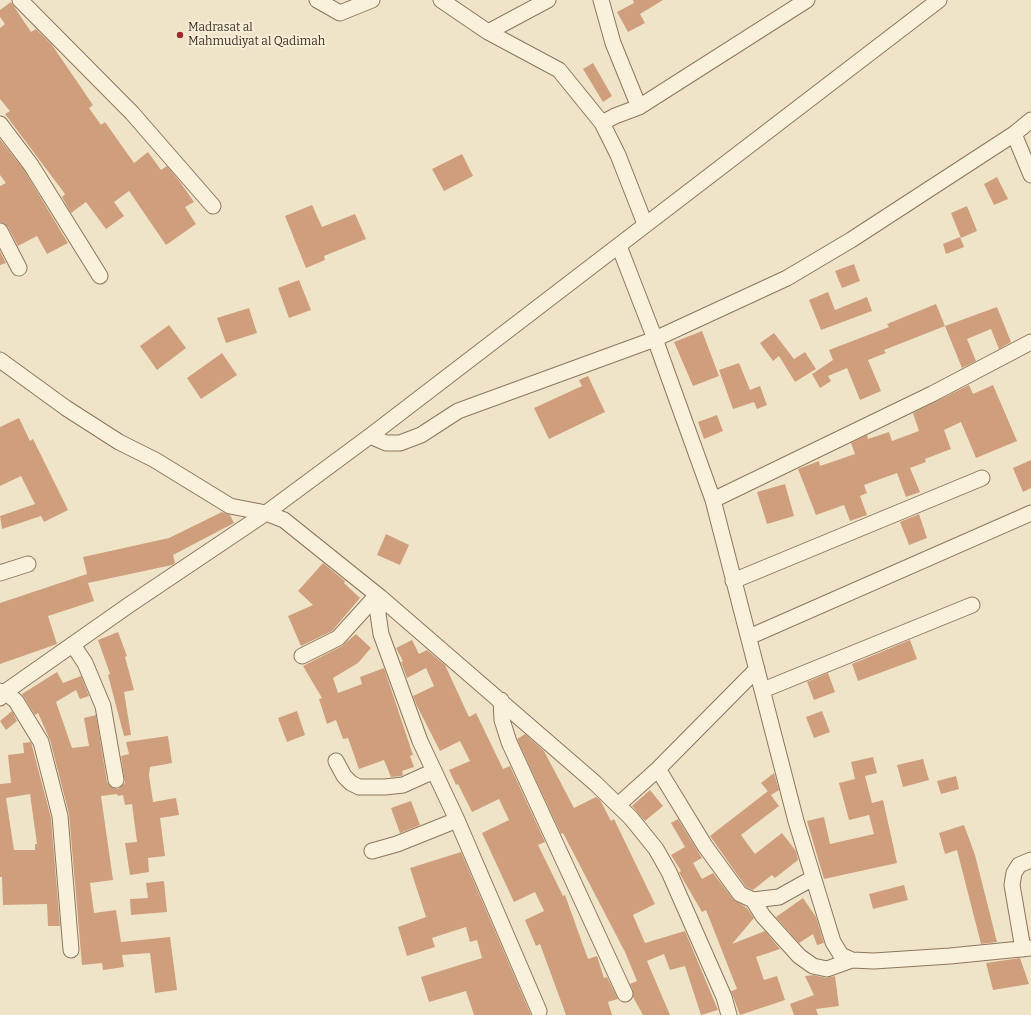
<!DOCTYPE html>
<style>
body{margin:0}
canvas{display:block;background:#f0e4c8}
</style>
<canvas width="1031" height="1015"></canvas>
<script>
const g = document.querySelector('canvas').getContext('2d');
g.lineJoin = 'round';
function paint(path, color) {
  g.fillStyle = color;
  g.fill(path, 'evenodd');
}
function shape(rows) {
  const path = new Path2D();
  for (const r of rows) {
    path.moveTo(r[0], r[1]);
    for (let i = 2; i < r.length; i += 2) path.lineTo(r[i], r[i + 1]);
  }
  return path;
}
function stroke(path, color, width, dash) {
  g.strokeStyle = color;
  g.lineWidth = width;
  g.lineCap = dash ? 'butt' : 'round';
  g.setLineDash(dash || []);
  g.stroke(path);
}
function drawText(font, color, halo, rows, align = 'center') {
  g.font = font + ' Bitter,serif';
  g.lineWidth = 4;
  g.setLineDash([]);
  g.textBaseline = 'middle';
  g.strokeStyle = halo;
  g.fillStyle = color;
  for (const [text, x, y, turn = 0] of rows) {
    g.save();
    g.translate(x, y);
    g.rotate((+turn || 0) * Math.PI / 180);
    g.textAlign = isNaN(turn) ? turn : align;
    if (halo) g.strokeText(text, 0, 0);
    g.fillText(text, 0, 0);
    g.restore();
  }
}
paint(shape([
 [633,0,663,0,640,14,645,23,628,32,617,12,634,3],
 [11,2,31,32,36,29,52,45,93,105,89,108,101,125,105,122,134,163,148,152,161,170,167,166,180,182,194,202,185,207,196,224,166,245,129,191,114,202,124,216,106,229,86,202,71,213,62,197,65,194,5,114,10,111,0,99,0,28,5,24,0,17,0,10],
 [593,63,612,96,603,102,583,69],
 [0,139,24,170,68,243,47,254,37,236,18,246,8,227,0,222,0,186,6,183,0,175],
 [462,154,473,176,444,191,432,169],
 [997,177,1008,199,994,205,984,184],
 [312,205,322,227,355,214,366,239,324,256,325,260,306,268,285,216],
 [967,206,977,231,961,238,951,213],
 [960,237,964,247,946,254,943,244],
 [0,251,6,263,0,265],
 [854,264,860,281,842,288,835,271],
 [299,280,311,310,289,318,278,288],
 [828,292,835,310,867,297,872,311,821,330,809,300],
 [936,304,945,326,884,350,886,353,868,360,881,391,860,400,847,368,828,376,831,381,820,388,812,374,833,360,829,350,889,327,887,324],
 [997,307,1011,342,999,349,991,329,967,339,976,361,962,368,945,326],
 [249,308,257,333,226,343,217,318],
 [169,325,186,348,157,370,140,346],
 [702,331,719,376,693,386,674,342],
 [774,333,794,359,805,352,816,369,795,382,779,356,773,361,760,343],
 [222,353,237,375,201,399,187,378],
 [739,363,750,390,760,386,767,405,757,409,754,402,733,409,719,370],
 [588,376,605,412,549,439,534,408,582,386,579,380],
 [969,385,973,394,993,385,1017,441,976,458,961,422,944,430,951,449,925,459,926,462,910,468,920,492,906,497,897,473,864,485,867,493,860,496,867,515,850,521,844,505,816,515,798,469,819,461,820,466,855,454,851,443,867,435,868,439,889,432,892,441,919,431,913,413],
 [717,415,723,431,704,439,698,422],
 [19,418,30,441,33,439,68,510,44,522,41,516,2,529,0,516,35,504,21,476,0,486,0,427],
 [1031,460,1031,488,1023,492,1013,468],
 [785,484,794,516,767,524,757,492],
 [222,512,230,515,234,523,173,555,175,563,172,565,88,583,94,601,48,616,57,644,0,664,0,603,87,574,83,557,169,538],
 [919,514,927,538,909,545,900,522],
 [386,534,409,545,400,565,377,555],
 [323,563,345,581,344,583,360,598,332,631,301,646,288,616,313,605,298,591],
 [118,632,127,656,125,657,134,690,124,692,131,735,124,736,108,675,110,674,98,640],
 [356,634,371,648,358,663,333,678,338,693,362,684,360,677,384,668,413,755,410,756,414,767,402,771,403,775,401,776,391,777,384,760,359,769,348,738,343,739,336,720,327,724,319,699,322,698,303,666,342,646],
 [412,640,419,654,427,650,445,665,469,717,476,713,503,769,510,766,545,842,538,845,563,896,565,895,588,959,597,956,604,978,607,977,618,999,608,1002,612,1015,566,1015,540,944,536,946,525,920,544,911,535,892,514,902,482,833,509,820,499,799,472,812,458,784,456,785,449,770,470,761,460,741,440,751,417,706,413,696,434,686,426,668,407,678,401,662,403,661,396,648],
 [910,640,917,659,858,681,852,664],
 [57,672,63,683,81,676,89,696,80,699,76,690,56,702,72,748,89,746,84,718,96,715,107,782,113,788,118,789,125,783,121,756,129,754,126,742,168,736,172,763,150,767,149,775,153,802,176,798,179,815,160,818,165,856,148,858,149,872,130,875,125,843,137,842,132,804,125,805,123,795,118,796,117,794,101,796,113,880,90,883,94,913,116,910,121,942,170,937,177,990,155,993,150,953,122,955,124,967,103,970,102,963,82,965,69,814,50,740,38,713,35,715,22,694],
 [828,673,835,692,814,700,807,682],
 [12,711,17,721,6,730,0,721],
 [297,711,305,735,287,742,278,718],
 [822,711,830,732,814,738,806,717],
 [525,734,544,751,574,808,596,797,600,800,611,821,614,819,655,904,633,915,645,943,685,931,718,1010,701,1015,685,966,670,970,664,954,647,961,670,1015,643,1015,633,997,633,991,630,984,637,981,625,952,563,833,561,834,517,739],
 [31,742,51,818,60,926,48,926,47,904,3,905,2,877,0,877,0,784,11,783,8,755,24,753,23,743],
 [30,794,37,844,35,844,35,850,14,850,6,798],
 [873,757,877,773,865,776,872,803,883,800,897,863,824,879,807,821,824,817,830,844,874,834,869,815,849,820,839,783,855,779,851,762],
 [923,759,929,780,903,787,897,765],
 [774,773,779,790,771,795,761,783],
 [956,776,959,789,941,794,937,781],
 [650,790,663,806,645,821,632,806],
 [768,791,779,806,741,835,755,854,782,833,796,851,798,860,775,878,772,875,753,890,746,887,710,836],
 [411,801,420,825,400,833,391,808],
 [678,819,702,858,693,863,702,879,713,873,733,899,747,908,754,918,732,944,765,931,780,949,756,957,764,980,777,976,785,1000,740,1015,731,991,737,989,706,910,702,912,681,876,679,872,681,871,671,855,685,847,671,823],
 [964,825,975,855,997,942,981,944,957,850,945,854,939,833],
 [461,852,531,1015,474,1015,466,991,429,1002,421,977,482,958,477,940,470,942,466,927,432,938,435,947,407,956,398,927,426,917,410,868],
 [164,881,167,912,131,915,130,899,148,898,146,883],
 [904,885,908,900,873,909,869,894],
 [803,898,816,917,824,943,817,945,813,934,799,943,776,917],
 [1020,958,1029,984,993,990,986,963],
 [814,975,826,978,835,976,839,1006,816,1009,818,1015,794,1015,790,1004,814,995,805,976]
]), '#cf9f7d');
const minor = shape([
 [20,0,132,113,213,206],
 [317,0,340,13,372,0],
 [441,0,488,32,559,70,602,123,618,155,645,224],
 [601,0,613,43,639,107],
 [488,32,548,0],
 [602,123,615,116,639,107,807,0],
 [0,124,31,165,100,276],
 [1014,134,1031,175],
 [0,231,19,268],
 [619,246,655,339,713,500,796,821,833,942,841,955,852,960,874,961,950,956,1031,948],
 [0,360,66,408,119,442,155,460,230,506,266,513,284,520,380,597,595,783,631,818,656,849,669,872,724,997,729,1015],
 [370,436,386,443,400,443,421,435,458,411,655,339,787,278,851,240,1014,134,1031,120],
 [713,500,932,394,1031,342],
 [0,573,28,564],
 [733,581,982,478],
 [380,597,378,614,381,634,420,741,457,820,539,1011],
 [749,637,1031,513],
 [73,645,85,663,103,706,116,780],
 [302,656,338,638,377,595],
 [763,690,972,605],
 [0,691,5,692,16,701,41,742,60,816,71,950],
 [0,698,5,692,129,605,266,513,370,436,939,0],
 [501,700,502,720,509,742,625,994],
 [336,761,344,776,351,783,359,787,385,787,403,785,434,771],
 [658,769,705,846,740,894,753,900,779,897,813,878],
 [618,805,658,769,757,669],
 [372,851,397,844,457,820],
 [753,900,763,916,799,956,813,966,827,969,852,960],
 [1023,949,1012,885,1014,873,1019,865,1031,860]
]);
stroke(minor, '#8d765c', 17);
stroke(minor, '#faf1dc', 15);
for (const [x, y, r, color] of [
 [180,35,4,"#9e2a2b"]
]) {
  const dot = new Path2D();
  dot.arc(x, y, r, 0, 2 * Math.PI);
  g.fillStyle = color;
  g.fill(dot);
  stroke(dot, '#f7eed8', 1.5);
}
drawText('12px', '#3d2e20', '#f7eed8', [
 ["Madrasat al",188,28],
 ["Mahmudiyat al Qadimah",188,42]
], 'left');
</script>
